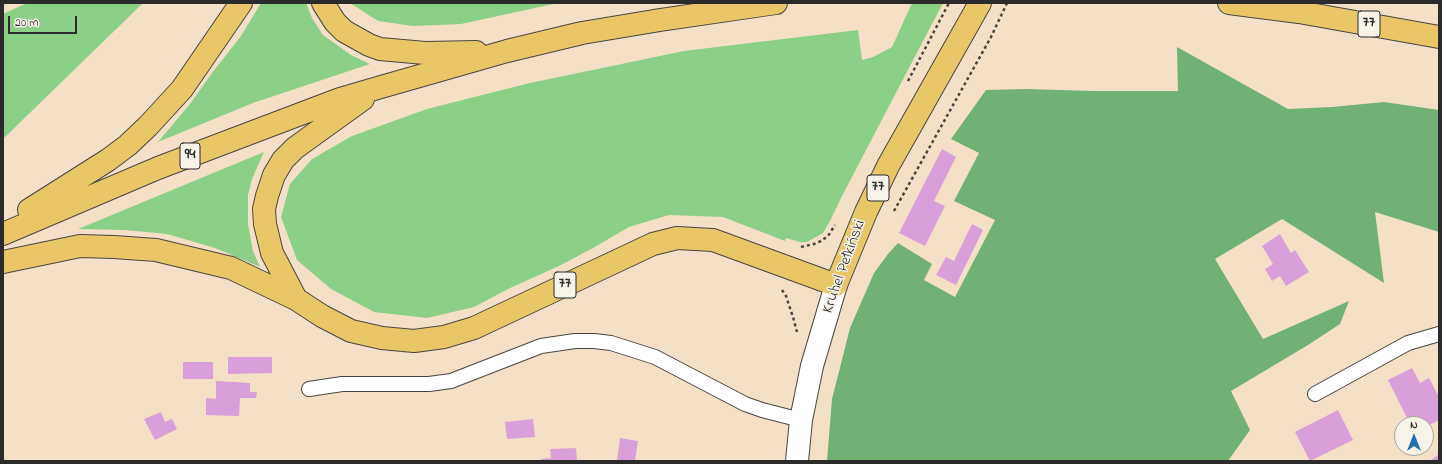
<!DOCTYPE html>
<meta charset="utf-8">
<style>
body{margin:0}
#map{position:relative;width:1442px;height:464px;overflow:hidden;background:#f4e0c7;font-family:"Indie Flower",sans-serif}
canvas{display:block}
.frame{position:absolute;inset:0;border:4px solid #2b2b2b;pointer-events:none}
.north{position:absolute;left:1394px;top:416px;width:40px;height:40px;box-sizing:border-box;background:#f7f3e8;border:1px solid #a5a39c;border-radius:50%;rotate:0deg;font-size:11px;font-weight:700;line-height:16px;text-align:center;color:#2b2b2b}
.north::after{content:'';display:block;margin:auto;width:14px;height:18px;background:#1f6fb2;clip-path:polygon(50% 0,100% 100%,50% 72%,0 100%)}
.scale{position:absolute;left:8px;top:16px;width:69px;height:18px;box-sizing:border-box;border:2px solid #2b2b2b;border-top:0;padding-left:5px;font-size:12px;line-height:14px;white-space:nowrap;color:#2b2b2b;-webkit-text-stroke:3px #f7f3e8;paint-order:stroke}
</style>
<div id="map">
<canvas width="1442" height="464"></canvas>
<div class="frame"></div>
<div class="north">N</div>
<div class="scale">20 m</div>
</div>
<script>
const g = document.querySelector('canvas').getContext('2d');
g.lineJoin = 'round';
function paint(path, color) {
  g.fillStyle = color;
  g.fill(path, 'evenodd');
}
function shape(rows) {
  const path = new Path2D();
  for (const r of rows) {
    path.moveTo(r[0], r[1]);
    for (let i = 2; i < r.length; i += 2) path.lineTo(r[i], r[i + 1]);
  }
  return path;
}
function stroke(path, color, width, dash) {
  g.strokeStyle = color;
  g.lineWidth = width;
  g.lineCap = dash ? 'butt' : 'round';
  g.setLineDash(dash || []);
  g.stroke(path);
}
function drawText(font, color, halo, rows, align = 'center') {
  g.font = font + ' "Indie Flower",sans-serif';
  g.lineWidth = 3;
  g.setLineDash([]);
  g.textBaseline = 'middle';
  g.strokeStyle = halo;
  g.fillStyle = color;
  for (const [text, x, y, turn = 0] of rows) {
    g.save();
    g.translate(x, y);
    g.rotate((+turn || 0) * Math.PI / 180);
    g.textAlign = isNaN(turn) ? turn : align;
    if (halo) g.strokeText(text, 0, 0);
    g.fillText(text, 0, 0);
    g.restore();
  }
}
paint(shape([
 [27,3,143,3,3,139,3,14],
 [261,3,306,3,312,18,323,35,351,55,370,64,253,103,158,142,190,104,212,73,241,36],
 [350,3,558,3,461,24,413,26,378,21],
 [912,3,943,3,842,196,830,221,823,233,807,242,800,242,786,238,785,241,723,217,669,215,629,227,593,248,559,266,510,288,474,307,427,318,374,312,331,289,297,260,281,217,290,184,312,159,352,136,427,109,530,83,684,51,858,30,862,60,873,57,892,47],
 [264,152,252,179,248,195,248,224,253,251,260,267,215,248,167,234,125,230,78,229]
]), '#8ccf87');
paint(shape([
 [1177,47,1288,109,1332,107,1384,102,1439,110,1439,232,1375,212,1384,283,1282,219,1215,259,1263,339,1349,301,1340,324,1308,345,1231,391,1250,430,1228,461,827,461,832,399,850,328,874,273,888,254,898,243,932,264,924,280,955,297,995,220,954,201,979,153,951,139,986,90,1027,89,1094,91,1178,91]
]), '#71b274');
paint(shape([
 [942,149,956,157,934,201,945,206,925,246,899,233],
 [972,224,983,230,956,285,936,275,946,257,954,261],
 [1280,234,1291,253,1295,250,1309,272,1286,286,1280,276,1272,281,1265,269,1273,264,1262,246],
 [228,357,272,357,272,373,228,374],
 [183,362,213,362,213,379,183,379],
 [1412,368,1420,383,1429,378,1439,397,1439,420,1426,427,1426,424,1410,424,1388,380],
 [216,381,250,383,250,392,257,392,256,398,240,398,239,416,206,415,206,398,216,399],
 [1338,410,1353,440,1310,461,1295,432],
 [161,412,165,422,172,419,177,429,155,440,144,419],
 [533,419,535,437,507,439,505,422],
 [620,438,638,441,635,461,617,461],
 [576,448,577,461,541,461,541,459,551,458,550,449],
 [1439,454,1439,461,1430,461]
]), '#d89fd9');
const service = shape([
 [309,389,342,384,429,384,451,381,541,346,575,341,594,341,611,343,655,357,745,404,762,410,801,420],
 [1315,394,1408,343,1439,334]
]);
const tertiary = shape([
 [797,461,801,420,812,366,836,285]
]);
const primary = shape([
 [323,3,335,22,344,31,369,45,380,49,425,53,476,52],
 [1229,3,1299,12,1439,37],
 [29,210,108,160,128,145,148,126,182,89,241,3],
 [3,234,158,168,340,99,381,87,507,51,582,33,660,20,776,3],
 [3,262,80,246,114,247,156,250,231,268,296,299,322,316,351,331,382,338,414,341,444,337,474,328,653,244,677,238,713,240,836,285,866,212,888,166,980,3],
 [296,299,272,253,265,224,264,209,267,196,274,175,283,160,295,148,363,99]
]);
stroke(service, '#494642', 16);
stroke(tertiary, '#494642', 24);
stroke(primary, '#494642', 24);
stroke(shape([
 [908,81,949,3],
 [894,211,991,37,1007,3],
 [801,247,814,244,821,241,828,236,835,225],
 [782,290,786,296,793,317,797,332]
]), '#494642', 2.5, [3, 3]);
stroke(service, '#fff', 14);
stroke(tertiary, '#fff', 22);
stroke(primary, '#e9c769', 22);
for (const [x, y, w] of [
 [1369,24,22],
 [190,156,20],
 [878,188,22],
 [565,285,22]
]) {
  const box = new Path2D();
  box.roundRect(x - w / 2, y - 13, w, 26, 3);
  g.fillStyle = '#f7f3e8';
  g.fill(box);
  stroke(box, '#2b2b2b', 1);
}
drawText('bold 15px', '#2b2b2b', null, [
 ["77",1369,24],
 ["94",190,156],
 ["77",878,188],
 ["77",565,285]
]);
drawText('16px', '#2b2b2b', '#f7f3e8', [
 ["Kruhel Pełkiński",845,267,-70]
]);
</script>
